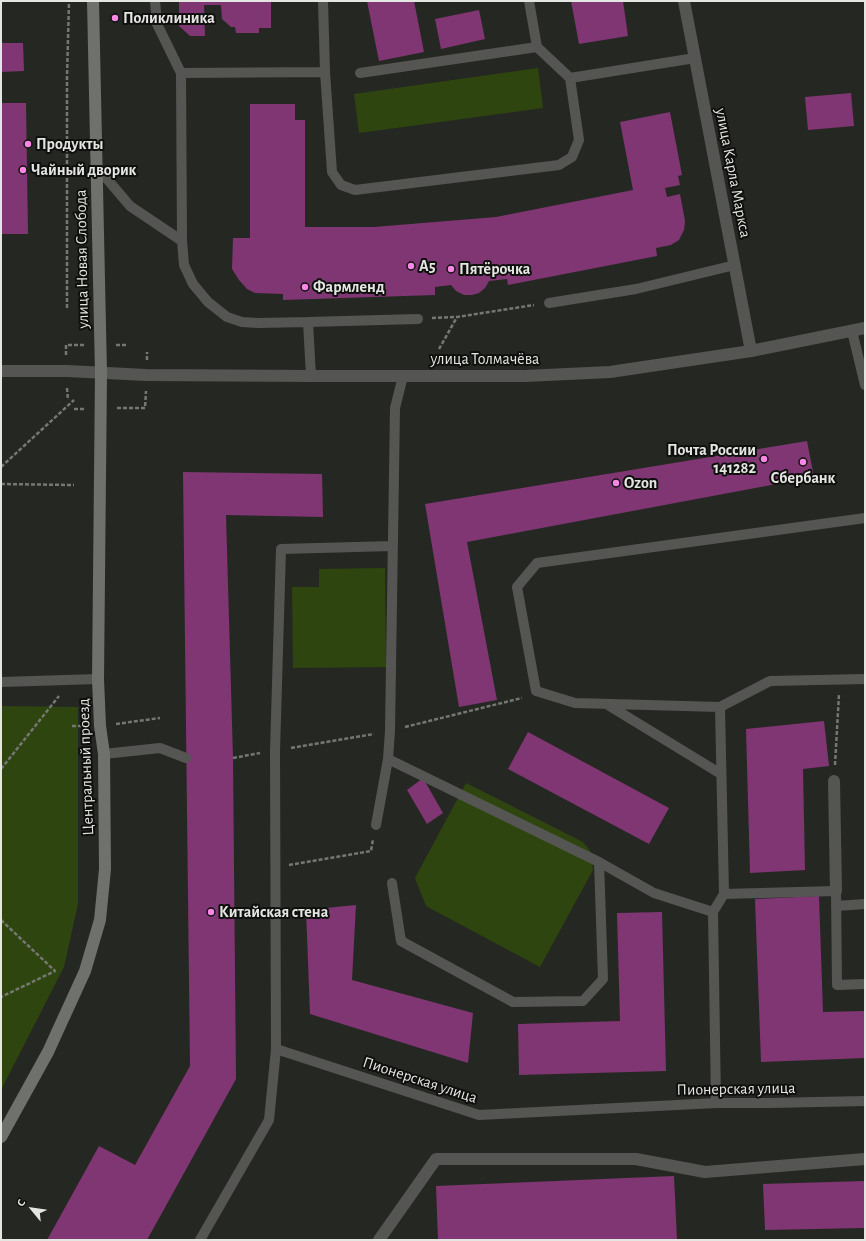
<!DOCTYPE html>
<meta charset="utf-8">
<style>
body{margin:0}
#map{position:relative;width:866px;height:1241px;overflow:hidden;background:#252822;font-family:"Alegreya Sans",sans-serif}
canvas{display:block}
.frame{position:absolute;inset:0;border:2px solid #e4e6e2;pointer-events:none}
.north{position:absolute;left:12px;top:1189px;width:40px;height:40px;-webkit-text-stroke:3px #0f100e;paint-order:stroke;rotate:299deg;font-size:11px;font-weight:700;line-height:16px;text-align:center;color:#e4e6e2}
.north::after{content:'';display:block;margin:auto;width:14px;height:18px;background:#e4e6e2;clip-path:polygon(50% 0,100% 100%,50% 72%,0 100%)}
</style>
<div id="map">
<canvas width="866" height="1241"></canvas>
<div class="frame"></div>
<div class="north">С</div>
</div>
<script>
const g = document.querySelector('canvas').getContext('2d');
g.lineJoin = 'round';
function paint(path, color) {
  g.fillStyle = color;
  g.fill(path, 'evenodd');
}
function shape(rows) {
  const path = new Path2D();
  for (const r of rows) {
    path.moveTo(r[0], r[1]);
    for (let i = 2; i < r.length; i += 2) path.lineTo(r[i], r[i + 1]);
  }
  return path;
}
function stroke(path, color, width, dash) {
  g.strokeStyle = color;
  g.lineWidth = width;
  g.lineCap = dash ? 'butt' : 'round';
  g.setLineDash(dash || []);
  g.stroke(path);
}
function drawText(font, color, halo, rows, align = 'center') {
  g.font = font + ' "Alegreya Sans",sans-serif';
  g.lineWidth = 4;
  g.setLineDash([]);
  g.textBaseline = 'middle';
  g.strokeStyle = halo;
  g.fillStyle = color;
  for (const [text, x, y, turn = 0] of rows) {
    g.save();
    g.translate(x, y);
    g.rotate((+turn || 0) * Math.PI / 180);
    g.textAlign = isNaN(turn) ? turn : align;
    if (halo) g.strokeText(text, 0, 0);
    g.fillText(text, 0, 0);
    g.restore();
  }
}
paint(shape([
 [538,68,543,108,359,133,354,94],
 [385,568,386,667,293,668,292,587,319,587,319,569],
 [1,706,78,707,78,904,64,967,1,1090],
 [466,783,583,842,591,852,593,870,540,967,426,906,415,878]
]), '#2f450f');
paint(shape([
 [179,1,271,1,271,28,259,28,259,33,236,33,235,27,231,27,222,19,221,5,204,5,205,36,190,36,179,26],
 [367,1,414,1,424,52,379,61],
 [571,1,623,1,628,36,579,44],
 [479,10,485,39,441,49,435,19],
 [1,43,23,43,24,71,1,72],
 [851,93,854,126,808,130,805,97],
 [1,103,26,103,28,234,1,234],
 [250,104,295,104,295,120,305,120,305,227,374,227,496,217,633,190,620,122,670,112,682,175,678,176,680,185,665,188,667,197,680,194,685,221,684,230,679,240,671,245,656,248,657,256,508,285,507,279,489,281,485,288,479,293,472,295,464,295,456,291,451,285,435,287,435,295,283,300,283,294,255,293,247,289,239,280,232,269,233,238,250,238],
 [807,441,814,477,467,542,497,700,459,707,425,504],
 [183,472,322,474,323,517,226,515,233,758,236,1079,147,1240,47,1240,99,1146,135,1165,190,1066],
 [824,721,829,766,803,769,805,870,750,873,746,729],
 [528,732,669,808,649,844,508,769],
 [423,778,443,813,427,824,407,790],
 [819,896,823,1012,865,1011,865,1058,761,1062,755,899],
 [356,905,352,980,473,1013,468,1063,310,1014,306,910],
 [662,912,666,1071,519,1075,518,1024,620,1021,617,913],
 [674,1176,677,1240,631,1240,631,1239,602,1240,438,1240,436,1186],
 [865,1181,865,1228,765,1230,763,1184]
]), '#7f3673');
stroke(shape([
 [67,308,67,77,69,1],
 [432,318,457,317,534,305],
 [116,345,127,345],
 [439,349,457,317],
 [66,355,66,345,85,345],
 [147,360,147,352],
 [67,388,68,400],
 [117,408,145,408,146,391],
 [74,409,84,409],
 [1,467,74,400],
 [1,484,74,485],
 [116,724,160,718],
 [72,726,84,726],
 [405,727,522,698],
 [291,748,374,734],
 [233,758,260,753],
 [835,765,839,694],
 [1,769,59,696],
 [289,865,371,851,373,839],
 [1,920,55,971,1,997]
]), '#757772', 2.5, [4, 2]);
stroke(shape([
 [155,1,157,24,181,73],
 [323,1,325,72],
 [529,1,537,47,570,78],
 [360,73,537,47],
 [96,166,130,206,182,241],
 [549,303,636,289,735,265],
 [308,322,258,323,242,322,227,317,208,302,193,284,184,265,182,241,181,73,325,72,332,172,341,185,355,190,559,165,572,157,579,140,570,78,695,58],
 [852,331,865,385],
 [311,376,308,322,418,319],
 [403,376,395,408,390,731,388,759,599,862,654,893,713,912],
 [1,682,98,679],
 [608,705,721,774],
 [720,707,575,703,536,691,517,587,537,563,865,518],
 [104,754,160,748,186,758],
 [376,825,388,759],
 [392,883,401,941,513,1002,583,1001,603,979,599,862],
 [724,894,720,707,770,681,865,679],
 [836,906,865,904],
 [276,1049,275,751,281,549,393,546],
 [716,1103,713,912,724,894,836,891,837,985,865,984],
 [200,1240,269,1120,276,1049,479,1115,716,1103,770,1103,865,1101]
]), '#555653', 10);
stroke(shape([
 [684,1,751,351],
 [834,781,836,891],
 [379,1240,436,1159,636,1159,705,1172,865,1159]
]), '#555653', 12);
stroke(shape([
 [1,371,67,371,146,375,311,376,525,376,610,372,751,351,865,328]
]), '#555653', 12);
stroke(shape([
 [1,1137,48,1052,85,971,100,920,105,869,104,754,100,726,98,679,101,373,93,1]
]), '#6e716c', 12);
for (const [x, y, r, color] of [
 [115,18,4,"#fb87e5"],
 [28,144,4,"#fb87e5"],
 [23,170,4,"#fb87e5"],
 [411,266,4,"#fb87e5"],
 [451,269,4,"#fb87e5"],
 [305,287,4,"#fb87e5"],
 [764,459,4,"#fb87e5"],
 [803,462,4,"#fb87e5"],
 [616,483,4,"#fb87e5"],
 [211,912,4,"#fb87e5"]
]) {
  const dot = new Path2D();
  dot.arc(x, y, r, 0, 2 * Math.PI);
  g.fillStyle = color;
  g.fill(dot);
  stroke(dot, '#0f100e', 1.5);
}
drawText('bold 16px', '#e4e6e2', '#0f100e', [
 ["Поликлиника",123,18],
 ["Продукты",36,144],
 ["Чайный дворик",31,170],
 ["А5",419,266],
 ["Пятёрочка",459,269],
 ["Фармленд",313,287],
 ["Почта России",756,450,"right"],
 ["141282",756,468,"right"],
 ["Сбербанк",803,478,"center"],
 ["Ozon",624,483],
 ["Китайская стена",219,912]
], 'left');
drawText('16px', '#e4e6e2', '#0f100e', [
 ["улица Карла Маркса",733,173,79],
 ["улица Новая Слобода",82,259,-91],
 ["улица Толмачёва",485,359],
 ["Центральный проезд",86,767,-92],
 ["Пионерская улица",420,1080,18],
 ["Пионерская улица",736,1089,-1]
]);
</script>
